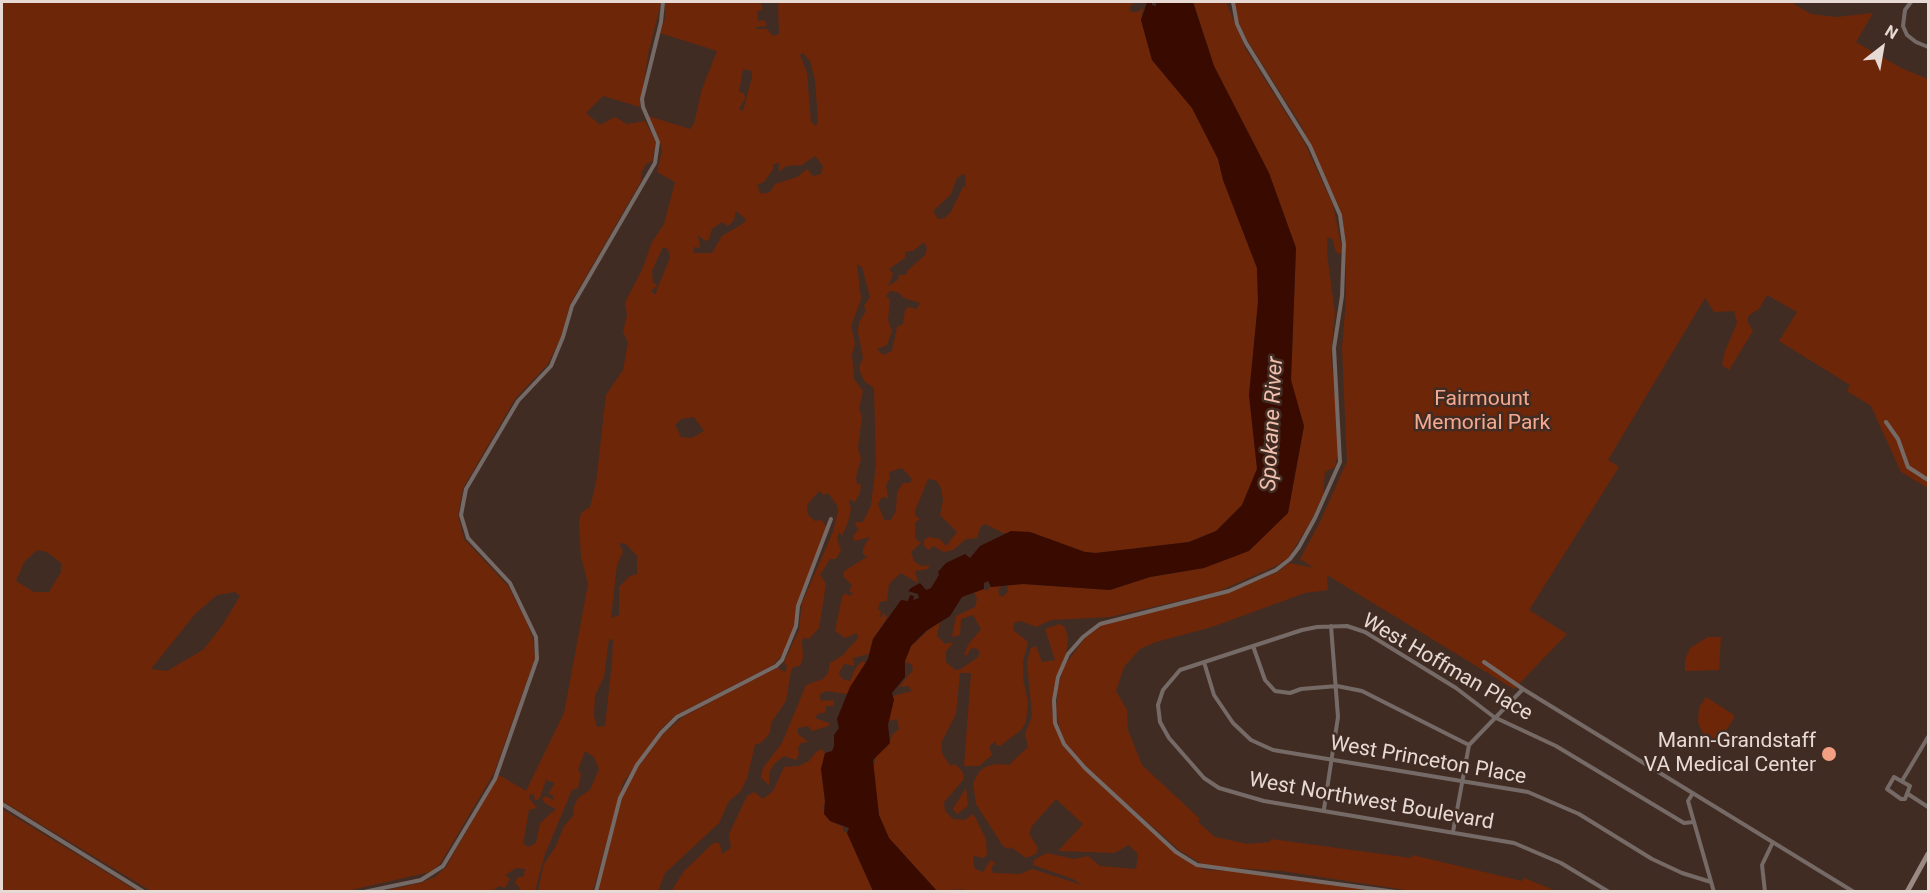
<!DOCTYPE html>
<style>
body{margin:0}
#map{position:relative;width:1930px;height:893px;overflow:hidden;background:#412c24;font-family:Roboto,sans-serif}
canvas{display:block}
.frame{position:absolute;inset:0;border:3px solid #e7d9d4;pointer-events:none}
.north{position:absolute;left:1852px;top:18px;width:60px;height:60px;-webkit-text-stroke:4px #412c24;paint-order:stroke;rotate:31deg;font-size:16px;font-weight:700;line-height:24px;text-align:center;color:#e7d9d4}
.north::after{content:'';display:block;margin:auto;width:21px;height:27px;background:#e7d9d4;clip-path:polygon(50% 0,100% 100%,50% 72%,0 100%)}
</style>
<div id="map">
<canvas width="1930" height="893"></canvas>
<div class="frame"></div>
<div class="north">N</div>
</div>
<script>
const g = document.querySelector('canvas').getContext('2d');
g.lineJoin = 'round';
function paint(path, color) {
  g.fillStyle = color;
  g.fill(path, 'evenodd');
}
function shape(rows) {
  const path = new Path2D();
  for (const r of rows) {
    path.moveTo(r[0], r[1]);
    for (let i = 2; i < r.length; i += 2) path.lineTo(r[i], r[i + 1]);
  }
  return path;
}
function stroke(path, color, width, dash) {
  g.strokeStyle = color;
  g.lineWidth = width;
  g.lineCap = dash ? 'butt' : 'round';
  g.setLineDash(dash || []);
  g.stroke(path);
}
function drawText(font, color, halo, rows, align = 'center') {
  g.font = font + ' Roboto,sans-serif';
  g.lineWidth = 5;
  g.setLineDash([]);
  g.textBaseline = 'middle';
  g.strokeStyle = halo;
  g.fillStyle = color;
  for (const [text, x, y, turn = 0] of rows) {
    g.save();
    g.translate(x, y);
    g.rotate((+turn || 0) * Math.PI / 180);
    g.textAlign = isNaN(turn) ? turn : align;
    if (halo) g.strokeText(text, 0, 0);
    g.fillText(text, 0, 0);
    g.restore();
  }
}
paint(shape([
 [2,2,661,2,648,55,640,107,603,96,586,113,600,125,615,117,627,124,645,121,656,142,652,162,647,163,642,171,641,181,570,304,561,337,548,364,515,399,463,488,458,515,464,539,508,586,527,623,533,640,535,658,494,773,440,864,430,872,347,891,151,891,2,801],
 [37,550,47,552,61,563,61,572,49,592,34,592,16,581,24,562],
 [235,592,240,596,222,626,203,650,167,671,151,669,195,614,217,595],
 [665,2,760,2,763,9,757,12,758,21,764,20,767,26,756,27,756,29,767,29,773,36,779,34,778,2,1134,2,1129,8,1131,12,1138,12,1143,7,1141,20,1152,60,1192,108,1218,159,1223,180,1257,268,1258,302,1249,395,1257,468,1242,505,1216,531,1189,542,1096,553,1085,552,1030,532,1003,533,985,524,981,526,977,538,966,539,953,550,944,552,933,546,929,550,924,546,924,540,929,537,940,539,946,546,957,532,940,515,943,500,941,488,937,481,928,479,915,511,915,515,920,519,915,523,915,538,921,543,911,552,914,561,921,566,929,565,928,569,915,571,918,583,901,573,889,584,887,601,880,602,878,609,881,611,880,618,884,613,887,618,873,639,869,654,853,658,854,666,844,664,839,673,842,679,850,681,856,667,863,661,866,663,847,694,826,691,819,695,821,701,833,700,834,702,833,706,826,706,825,713,819,713,815,718,829,723,829,726,812,731,808,726,798,728,798,734,808,742,801,743,798,748,799,754,796,760,784,756,774,764,770,771,769,785,761,778,763,768,782,743,806,685,823,679,828,673,830,663,842,656,858,638,857,633,845,638,835,631,842,597,845,593,850,596,853,593,849,592,852,585,844,577,843,572,868,556,863,555,863,548,870,537,854,541,853,536,859,529,855,525,856,522,863,522,871,505,876,465,874,388,864,381,859,368,863,358,858,332,859,322,866,311,864,306,870,297,862,267,857,264,861,299,851,326,855,344,852,354,854,379,863,391,859,409,862,416,858,448,861,459,856,477,857,484,861,485,860,493,854,503,851,499,849,501,851,509,848,522,842,536,839,532,837,539,841,550,836,559,830,559,820,575,826,584,819,628,808,640,806,637,802,640,803,658,800,666,793,667,791,671,786,701,771,723,770,733,762,742,755,745,747,778,741,791,729,801,719,823,665,873,658,891,598,891,623,794,631,777,661,736,683,717,726,694,777,668,785,672,787,667,784,662,799,630,802,603,833,532,838,511,837,505,828,493,824,495,819,491,807,505,808,515,815,521,822,520,826,527,797,606,795,627,788,648,773,665,674,716,659,731,623,783,593,891,538,891,544,864,556,846,564,826,574,815,573,809,578,798,590,790,599,769,594,757,585,751,578,770,581,775,578,788,572,790,545,854,535,891,519,891,520,888,515,883,517,878,524,876,525,869,516,868,505,875,510,879,505,888,500,886,491,891,378,892,420,883,435,877,446,867,499,775,526,791,564,713,588,584,581,556,579,523,581,513,590,507,596,483,606,395,623,370,628,342,623,332,627,315,625,302,642,270,652,242,664,224,675,182,657,172,662,151,660,141,648,116,690,129,694,124,702,89,717,51,660,33,665,19],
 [803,53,810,61,815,80,818,121,816,126,811,122,807,73,800,55],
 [743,69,752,71,752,77,743,111,739,109,745,98,744,93,739,92],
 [815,156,823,166,821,174,813,176,807,169,797,177,775,184,770,192,761,194,757,185,764,182,773,169,773,164,779,163,779,172,786,166,802,165],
 [963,174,965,175,966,187,963,187,951,212,945,218,938,219,933,211,951,194,957,178],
 [736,211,746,219,744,223,722,236,712,253,693,253,694,247,700,248,698,235,705,241,709,239,712,229,722,222,728,226,734,220],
 [924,242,927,248,925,255,907,271,906,275,899,275,898,280,888,286,893,274,889,269,905,258,905,252,913,251],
 [663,247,668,249,670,257,655,295,651,291,658,285,653,283,652,271],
 [890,291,898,292,904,298,920,303,917,309,908,307,905,310,903,324,897,327,892,351,883,355,877,349,887,345,892,331,888,320,890,300,886,296],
 [694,417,704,431,692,438,681,437,675,425,681,419],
 [902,468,912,479,910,483,903,483,897,492,896,511,891,520,884,520,878,504,882,497,888,498,886,485,890,479,889,472],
 [619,543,626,544,637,556,637,574,630,576,619,587,619,615,611,618,617,565,623,552],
 [609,639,613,640,612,663,605,726,597,727,594,716,595,695,604,677],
 [546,780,555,783,548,794,553,795,553,800,546,796,542,799,546,804,556,809,540,823,536,843,529,847,523,844,529,810,537,808,529,798,530,794,534,795,535,801,540,798],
 [1197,2,1226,2,1245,48,1304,142,1333,205,1342,249,1341,254,1336,252,1332,238,1327,238,1327,254,1335,313,1331,355,1338,427,1338,453,1335,467,1325,472,1323,495,1310,523,1288,558,1276,566,1217,592,1110,617,1051,620,1036,627,1021,621,1014,623,1013,630,1028,642,1023,661,1023,679,1028,702,1026,722,1021,730,1000,746,996,745,996,741,989,746,992,755,979,766,964,766,971,673,960,673,956,714,941,743,942,753,950,766,955,764,962,771,964,779,944,802,945,811,953,819,965,820,973,814,975,817,986,839,987,854,984,858,974,856,973,862,975,869,983,872,991,860,995,863,991,868,993,873,1020,874,1032,869,1082,885,1073,879,1033,865,1034,860,1047,853,1074,859,1088,856,1100,866,1136,869,1138,854,1129,845,1114,853,1058,851,1083,824,1056,799,1032,826,1029,834,1038,848,1036,854,1026,858,1011,847,1008,849,1003,846,976,804,973,783,979,772,985,767,996,764,1009,765,1028,747,1025,734,1032,716,1027,662,1031,648,1036,646,1042,662,1055,660,1045,629,1059,624,1065,627,1068,638,1066,654,1057,678,1052,713,1063,745,1082,767,1155,835,1197,866,1206,870,1255,872,1388,891,962,891,962,889,937,891,889,838,879,815,873,771,876,755,887,747,893,734,899,729,897,719,889,721,893,696,912,691,908,686,899,687,913,670,912,665,905,661,911,646,940,620,937,636,945,644,954,642,946,651,946,662,955,670,961,669,978,657,980,652,976,648,970,649,967,656,964,654,968,645,981,629,973,615,961,619,960,635,952,637,956,616,975,607,977,599,974,592,984,589,986,591,991,587,1001,586,998,591,999,595,1003,597,1008,591,1007,585,1023,584,1110,590,1150,577,1204,568,1288,513,1304,426,1291,381,1296,248,1269,173,1214,66,1194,4],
 [1235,2,1791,2,1811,14,1836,17,1873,13,1856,42,1901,68,1928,79,1928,488,1901,472,1871,406,1847,391,1850,385,1779,341,1797,312,1767,295,1759,309,1749,315,1747,321,1753,331,1729,370,1722,365,1725,351,1737,323,1734,311,1714,312,1705,298,1608,460,1619,467,1529,610,1567,634,1514,689,1327,575,1328,590,1305,593,1212,627,1156,642,1140,649,1124,667,1116,691,1127,710,1128,730,1142,765,1200,819,1198,822,1215,837,1248,844,1270,842,1271,839,1411,858,1412,855,1522,881,1524,878,1556,891,1412,891,1282,871,1205,866,1179,850,1109,788,1079,759,1065,742,1059,726,1056,711,1058,687,1064,666,1085,638,1102,625,1223,595,1278,572,1289,563,1314,568,1300,559,1321,520,1347,461,1342,348,1346,299,1346,246,1342,214,1301,125,1247,40,1238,21],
 [1708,637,1721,637,1719,670,1685,671,1685,660,1690,648],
 [1706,697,1734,715,1734,718,1717,746,1704,736,1698,722,1699,708],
 [822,749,825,753,821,769,825,802,823,808,830,821,843,827,843,831,847,833,873,891,671,892,684,871,711,845,716,842,720,844,722,854,731,848,729,834,747,796,754,792,763,799,773,791,784,767,799,766,809,761,816,752],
 [966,788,968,806,957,814,953,809],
 [2,809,137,891,2,891]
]), '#6e2609');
paint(shape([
 [1147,2,1152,2,1152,5,1156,6,1156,2,1193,2,1214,66,1269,173,1296,248,1291,380,1304,426,1288,513,1249,551,1204,568,1150,577,1110,590,1023,584,991,587,988,581,984,583,984,589,962,597,950,616,926,631,911,646,905,661,905,677,892,693,894,700,888,725,890,743,873,760,879,815,889,838,937,891,873,891,847,833,849,828,830,821,824,814,825,801,821,769,825,753,832,751,834,746,834,735,839,728,837,719,850,687,868,659,873,639,901,600,908,601,910,595,914,596,913,600,919,598,918,594,908,591,911,588,920,583,926,590,931,588,939,575,938,572,946,563,965,554,970,558,980,546,1011,531,1030,532,1085,552,1096,553,1189,542,1216,531,1242,505,1257,469,1249,395,1258,302,1257,268,1223,180,1218,159,1192,108,1152,60,1141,20]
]), '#390a00');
stroke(shape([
 [1233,2,1237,24,1246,43,1310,146,1340,215,1344,244,1342,296,1334,348,1340,462,1315,518,1299,547,1290,559,1276,570,1229,591,1100,624,1083,637,1068,654,1058,677,1054,700,1055,723,1064,744,1085,768,1176,852,1197,865,1396,892],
 [1911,2,1905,10,1903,26,1907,35,1916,42,1928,47],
 [1886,422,1898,439,1908,467,1928,480],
 [1253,646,1265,680,1275,691,1290,693,1301,689,1337,686,1362,691,1469,745],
 [1204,662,1214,695,1233,723,1251,740,1273,750,1528,792,1579,814,1652,859,1682,873,1711,882],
 [1484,662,1523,689,1854,892],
 [1894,777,1910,786,1905,799,1901,799,1887,789,1894,777],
 [1902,781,1928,737],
 [1693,793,1688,801,1714,892],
 [1908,794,1928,807],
 [2,804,144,892],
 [1324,809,1338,717,1331,626],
 [1453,832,1469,745,1523,689],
 [364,892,421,880,443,866,495,779,537,659,536,637,510,583,468,538,461,515,466,489,518,401,551,366,563,337,572,306,655,163,658,142,643,107,642,99,661,22,663,2],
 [596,892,620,798,637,765,661,733,677,717,776,666,782,660,796,626,798,606,831,519],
 [1609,892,1561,863,1514,843,1264,801,1219,788,1204,778,1169,738,1160,722,1158,705,1163,690,1180,670,1302,630,1317,627,1347,626,1365,632,1456,688,1494,717,1556,746,1684,823,1694,822],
 [1765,892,1762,865,1773,842]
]), '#766a66', 4);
stroke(shape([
 [1907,892,1928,854]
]), '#9b8983', 5);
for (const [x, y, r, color] of [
 [1829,754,8,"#f39f83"]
]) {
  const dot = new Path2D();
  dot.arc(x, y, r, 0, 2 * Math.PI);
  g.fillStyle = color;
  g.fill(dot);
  stroke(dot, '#412c24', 2);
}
drawText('21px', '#f3a990', '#412c24', [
 ["Fairmount",1482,400],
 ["Memorial Park",1482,424]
]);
drawText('21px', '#e7d9d4', '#412c24', [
 ["West Hoffman Place",1447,668,30],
 ["West Princeton Place",1428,761,10],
 ["West Northwest Boulevard",1371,802,10]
]);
drawText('21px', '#e7d9d4', '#412c24', [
 ["Mann-Grandstaff",1816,742],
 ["VA Medical Center",1816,766]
], 'right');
drawText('italic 22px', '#f1bfad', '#412c24', [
 ["Spokane River",1273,424,-87]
]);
</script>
